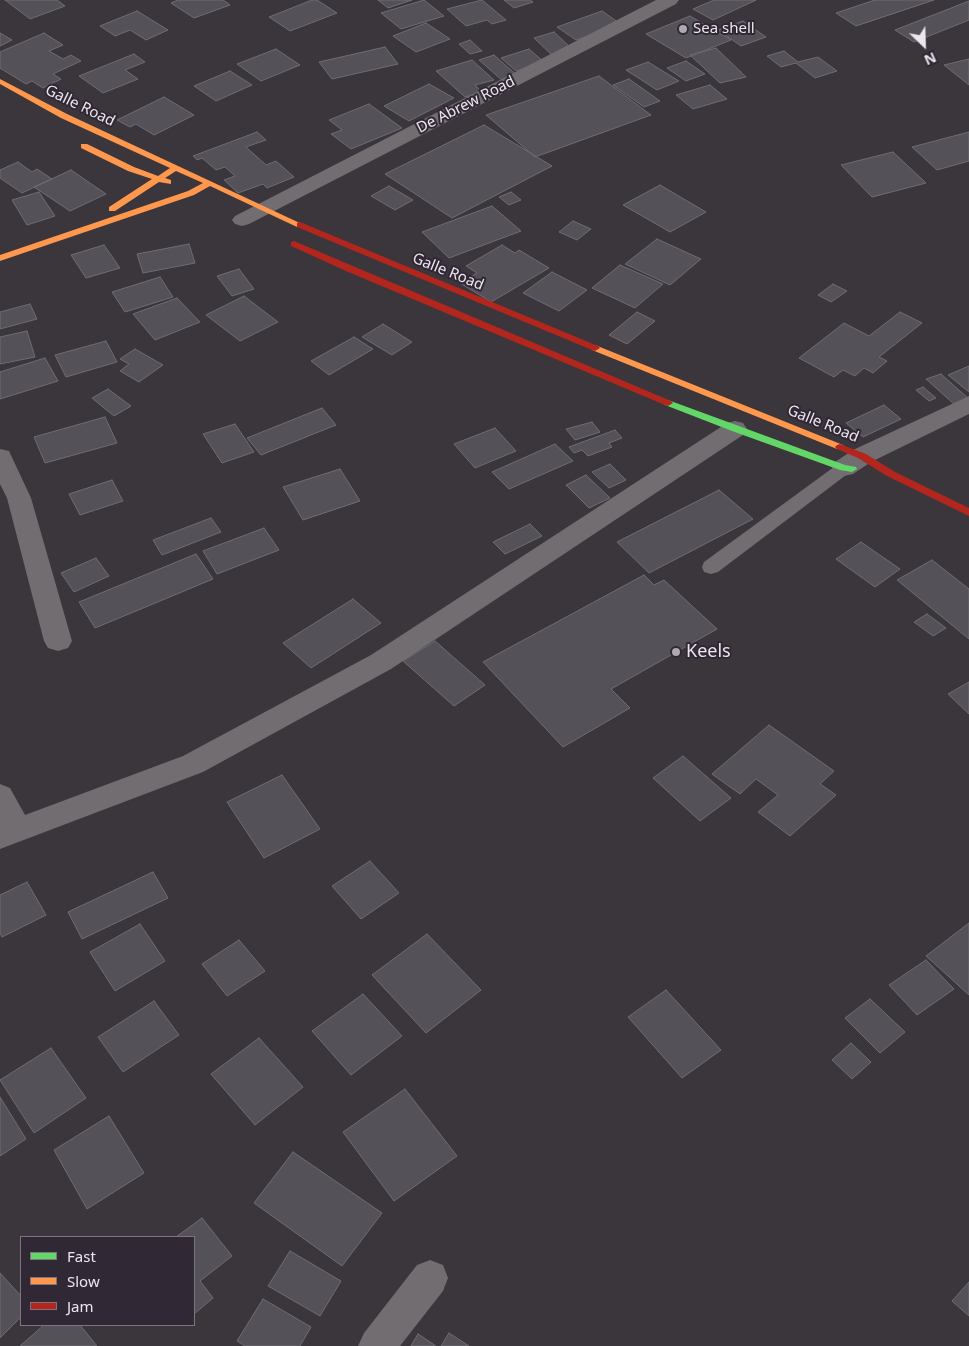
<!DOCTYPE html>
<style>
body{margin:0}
#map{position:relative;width:969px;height:1346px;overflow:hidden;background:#3b363c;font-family:"Noto Sans",sans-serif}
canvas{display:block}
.legend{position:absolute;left:20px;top:1236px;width:175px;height:90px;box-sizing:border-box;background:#312835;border:1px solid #7c747f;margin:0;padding:6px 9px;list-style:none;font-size:15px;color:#ece6ee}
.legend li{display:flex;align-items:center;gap:10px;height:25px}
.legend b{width:25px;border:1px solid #7c747f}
.north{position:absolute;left:899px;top:20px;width:50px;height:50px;-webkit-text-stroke:4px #312835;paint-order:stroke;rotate:156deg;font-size:14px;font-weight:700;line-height:20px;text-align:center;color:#ece6ee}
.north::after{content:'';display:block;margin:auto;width:18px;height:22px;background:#ece6ee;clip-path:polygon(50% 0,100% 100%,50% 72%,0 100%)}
</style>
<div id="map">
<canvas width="969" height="1346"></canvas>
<ul class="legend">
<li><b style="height:6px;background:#63d668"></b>Fast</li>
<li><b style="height:6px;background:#ff974d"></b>Slow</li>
<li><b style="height:6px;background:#b3261e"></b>Jam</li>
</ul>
<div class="north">N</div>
</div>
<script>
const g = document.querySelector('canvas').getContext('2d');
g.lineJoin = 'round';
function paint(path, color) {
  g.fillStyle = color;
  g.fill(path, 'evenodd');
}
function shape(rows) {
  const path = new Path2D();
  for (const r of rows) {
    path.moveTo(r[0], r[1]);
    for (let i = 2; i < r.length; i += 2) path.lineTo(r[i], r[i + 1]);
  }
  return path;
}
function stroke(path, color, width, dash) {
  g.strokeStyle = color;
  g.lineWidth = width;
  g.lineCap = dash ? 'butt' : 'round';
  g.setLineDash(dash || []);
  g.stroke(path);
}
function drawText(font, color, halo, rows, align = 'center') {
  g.font = font + ' "Noto Sans",sans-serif';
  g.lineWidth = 4;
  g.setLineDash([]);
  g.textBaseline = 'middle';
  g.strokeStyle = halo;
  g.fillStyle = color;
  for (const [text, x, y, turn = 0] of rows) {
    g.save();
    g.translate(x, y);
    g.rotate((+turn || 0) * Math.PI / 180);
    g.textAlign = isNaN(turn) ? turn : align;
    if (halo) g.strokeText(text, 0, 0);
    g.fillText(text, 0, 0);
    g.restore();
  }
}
const building = shape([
 [5,0,57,0,65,6,30,19,5,0],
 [178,0,223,0,230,5,194,18,171,3,178,0],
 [312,0,317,0,337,13,290,31,269,17,312,0],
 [378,0,412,0,388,8,378,0],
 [424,0,444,16,401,29,381,13,424,0],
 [482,0,506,20,492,24,487,20,466,26,447,9,482,0],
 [504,0,530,0,533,2,514,8,504,0],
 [714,0,756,0,713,20,693,9,714,0],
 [875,0,934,0,856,26,836,13,875,0],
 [969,1,969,20,914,42,895,30,969,1],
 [137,11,168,30,146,40,130,30,115,36,100,26,137,11],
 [602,11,622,25,576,40,557,27,602,11],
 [690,16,731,40,686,58,646,34,690,16],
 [743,21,766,37,741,46,718,30,743,21],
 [426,23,450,39,416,52,393,36,426,23],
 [554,32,572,49,552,55,534,38,554,32],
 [0,33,12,40,0,46,0,33],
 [44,33,63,45,49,51,63,59,71,55,81,61,53,74,61,79,43,88,32,81,26,84,0,68,0,52,44,33],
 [470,40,482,51,470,54,459,44,470,40],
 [385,47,398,64,332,79,319,62,385,47],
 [716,48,746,77,720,83,690,55,716,48],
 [276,49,300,65,261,81,237,64,276,49],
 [529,49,544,62,516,71,501,58,529,49],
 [784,51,798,62,818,57,837,71,815,78,796,63,781,67,767,56,784,51],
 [134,54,145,62,125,70,138,79,103,93,79,76,134,54],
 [494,55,519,77,504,82,479,60,494,55],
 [969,59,969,85,944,65,969,59],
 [472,60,494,80,475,85,482,92,465,97,436,71,472,60],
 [686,61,705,74,686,81,667,68,686,61],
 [648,62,679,81,657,90,626,70,648,62],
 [230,71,252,85,216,101,194,86,230,71],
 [599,76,651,115,535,157,486,115,599,76],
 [629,79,660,101,644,107,613,85,629,79],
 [429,84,454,98,409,121,384,106,429,84],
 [710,85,727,99,693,109,676,95,710,85],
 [164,97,194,115,154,135,136,124,130,127,117,120,164,97],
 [369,104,402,128,351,149,331,134,342,130,329,120,369,104],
 [484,125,552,166,452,218,385,174,484,125],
 [257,132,266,140,246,147,266,165,276,161,294,177,267,188,263,184,238,193,224,180,235,176,225,167,216,170,202,158,197,160,193,156,257,132],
 [969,132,969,161,937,170,912,147,969,132],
 [893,152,926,183,872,197,841,165,893,152],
 [18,162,32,172,37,169,52,179,22,193,0,178,0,170,18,162],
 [71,170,106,194,70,211,34,187,71,170],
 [660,185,706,212,670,232,623,205,660,185],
 [389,186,413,200,395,210,371,196,389,186],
 [39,192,55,216,27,225,12,200,39,192],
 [511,192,521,200,509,205,499,197,511,192],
 [492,206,521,231,449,258,422,232,492,206],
 [573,221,591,229,577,240,559,232,573,221],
 [657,239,701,259,670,285,625,264,657,239],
 [189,244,195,263,143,273,137,254,189,244],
 [104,245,120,268,86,278,71,255,104,245],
 [502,245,515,253,519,250,549,268,491,302,460,283,477,273,466,266,502,245],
 [620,265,663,284,635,308,592,288,620,265],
 [239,269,254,289,232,296,217,276,239,269],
 [552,272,587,290,559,311,523,293,552,272],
 [160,277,173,297,125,312,112,292,160,277],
 [833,284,847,291,831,302,818,295,833,284],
 [244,296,278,322,240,341,206,315,244,296],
 [177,298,200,322,155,340,133,314,177,298],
 [30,304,37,319,0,329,0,312,30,304],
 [637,312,655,321,627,344,609,335,637,312],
 [900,312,922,323,879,357,887,361,873,373,864,368,855,376,843,370,834,377,799,358,844,323,869,336,900,312],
 [383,324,412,342,392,355,362,337,383,324],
 [27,331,35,357,0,364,0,337,27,331],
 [354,337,373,349,329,375,311,361,354,337],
 [106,341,117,362,66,377,55,355,106,341],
 [135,349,163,365,139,382,120,371,129,364,120,359,135,349],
 [45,358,58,381,0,399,0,372,45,358],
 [969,366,969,392,948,375,969,366],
 [941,374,969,399,955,405,926,379,941,374],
 [923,387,936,398,929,401,916,390,923,387],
 [108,389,131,406,114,416,92,398,108,389],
 [884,405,901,419,863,437,846,423,884,405],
 [322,408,336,425,261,455,247,438,322,408],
 [105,417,117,443,45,463,34,437,105,417],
 [592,422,600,432,575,440,566,429,592,422],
 [235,424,254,452,222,463,203,434,235,424],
 [495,428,516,451,475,468,454,444,495,428],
 [615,430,622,438,609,443,612,447,588,456,582,450,574,453,569,447,615,430],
 [555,444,573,461,509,489,492,472,555,444],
 [610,464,626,480,609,488,592,472,610,464],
 [340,469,360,501,303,520,283,487,340,469],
 [586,475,610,498,589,508,566,485,586,475],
 [112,480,123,501,80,515,69,494,112,480],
 [719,490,753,519,649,573,617,542,719,490],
 [211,518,221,532,162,555,153,540,211,518],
 [530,524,542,536,505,554,493,542,530,524],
 [264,528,279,550,217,574,203,551,264,528],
 [861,542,900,569,875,587,836,559,861,542],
 [196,554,213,579,95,628,79,602,196,554],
 [96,558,109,576,74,592,61,573,96,558],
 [932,560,969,589,969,639,897,580,932,560],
 [644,575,654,585,664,580,717,629,611,689,630,708,563,747,483,662,644,575],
 [353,599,381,623,311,668,283,643,353,599],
 [927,614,946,628,933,636,914,622,927,614],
 [435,641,485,685,454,706,403,661,435,641],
 [969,682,969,714,948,694,969,682],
 [769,725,834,771,820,784,836,795,790,836,758,812,778,795,756,779,740,794,712,774,769,725],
 [683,756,731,798,700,821,653,778,683,756],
 [282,775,320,829,264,858,227,802,282,775],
 [370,861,399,893,361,919,332,886,370,861],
 [153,872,168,898,82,939,68,912,153,872],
 [27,882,46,915,2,937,0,933,0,895,27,882],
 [969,923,969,995,926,956,969,923],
 [140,924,165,961,115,991,90,952,140,924],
 [427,934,481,990,426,1033,372,975,427,934],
 [239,940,265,971,227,996,202,964,239,940],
 [926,960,954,989,917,1015,889,985,926,960],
 [666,990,721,1050,682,1078,628,1017,666,990],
 [363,994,402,1036,351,1075,312,1031,363,994],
 [870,999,905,1032,880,1053,845,1018,870,999],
 [154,1001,179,1035,123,1072,98,1037,154,1001],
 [259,1038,303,1087,255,1125,211,1074,259,1038],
 [851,1043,871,1062,852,1079,832,1060,851,1043],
 [51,1048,86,1098,34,1133,0,1080,51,1048],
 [405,1089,457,1156,394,1201,343,1132,405,1089],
 [0,1097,26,1139,0,1156,0,1097],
 [109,1116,144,1173,87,1209,54,1150,109,1116],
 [293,1152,382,1213,342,1266,254,1203,293,1152],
 [202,1218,232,1256,200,1281,213,1298,194,1314,194,1237,176,1237,202,1218],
 [290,1251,341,1281,320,1316,268,1286,290,1251],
 [0,1273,21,1296,21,1317,0,1338,0,1273],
 [969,1282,969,1316,952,1301,969,1282],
 [263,1299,311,1327,300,1346,245,1346,237,1341,263,1299],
 [44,1325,80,1325,97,1346,20,1346,44,1325],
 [449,1333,469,1346,441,1346,449,1333],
 [418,1334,436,1346,411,1346,418,1334]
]);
paint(building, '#555159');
stroke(building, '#6f6c72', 1);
paint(shape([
 [844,462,850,464,853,468,850,472,718,572,711,574,704,572,702,567,704,562,838,464,844,462]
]), '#716d71');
paint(shape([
 [656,0,679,0,676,4,249,224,242,226,235,224,232,220,235,216,656,0],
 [969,396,969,414,871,462,853,474,844,476,835,474,832,468,835,462,853,450,969,396],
 [735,421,743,423,747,429,743,435,391,669,203,772,0,849,0,784,10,788,25,815,183,756,371,655,727,423,735,421],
 [0,449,9,451,31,498,72,641,68,648,58,651,48,648,44,641,7,498,0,484,0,449],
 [430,1260,443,1265,448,1278,443,1291,400,1346,358,1346,364,1333,417,1265,430,1260]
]), '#716d71');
paint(shape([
 [668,400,845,465,856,467,857,469,852,472,840,470,732,431,665,405,663,403,668,400]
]), '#63d668');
paint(shape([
 [0,79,67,114,304,225,303,227,297,227,210,186,194,195,0,261,0,255,188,191,203,183,176,171,165,178,171,180,171,184,159,182,115,211,109,211,109,207,152,179,128,171,81,148,81,144,87,144,134,167,158,176,170,168,61,118,0,84,0,79],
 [595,345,843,445,845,447,843,449,837,449,592,350,590,348,595,345]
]), '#ff974d');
paint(shape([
 [300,222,598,346,600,348,595,351,592,350,297,227,297,223,300,222],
 [294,241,671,401,673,403,668,406,665,405,346,271,291,246,291,242,294,241],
 [840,444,866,454,895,472,969,508,969,516,887,476,858,458,837,449,835,447,837,445,840,444]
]), '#b3261e');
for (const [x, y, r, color] of [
 [683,29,5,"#aea8b0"],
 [676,652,5,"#aea8b0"]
]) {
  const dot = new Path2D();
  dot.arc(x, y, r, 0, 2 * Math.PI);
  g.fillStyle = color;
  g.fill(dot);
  stroke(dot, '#312835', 2);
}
drawText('15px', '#ece6ee', '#312835', [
 ["Sea shell",693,29]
], 'left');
drawText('15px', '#ece6ee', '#312835', [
 ["De Abrew Road",466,105,-27],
 ["Galle Road",80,106,26],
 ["Galle Road",448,272,22],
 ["Galle Road",823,424,22]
]);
drawText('18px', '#ece6ee', '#312835', [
 ["Keels",686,652]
], 'left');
</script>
